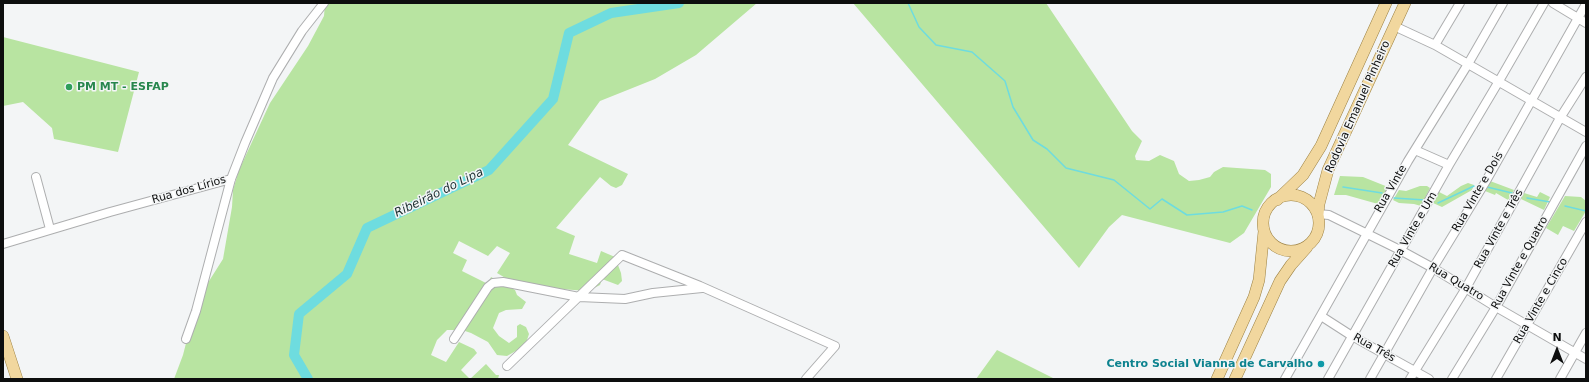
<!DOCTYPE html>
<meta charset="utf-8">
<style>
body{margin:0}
#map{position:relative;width:1589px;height:382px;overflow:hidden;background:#f3f5f6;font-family:"DejaVu Sans",sans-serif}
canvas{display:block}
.frame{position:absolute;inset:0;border:4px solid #0d0e0e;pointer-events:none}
.north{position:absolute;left:1537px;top:330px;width:40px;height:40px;-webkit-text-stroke:3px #f3f5f6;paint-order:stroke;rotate:0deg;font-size:11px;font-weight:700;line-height:16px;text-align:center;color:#0d0e0e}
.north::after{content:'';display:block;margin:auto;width:14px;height:18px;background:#0d0e0e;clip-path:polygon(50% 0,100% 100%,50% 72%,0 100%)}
</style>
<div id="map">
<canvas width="1589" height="382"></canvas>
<div class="frame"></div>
<div class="north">N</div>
</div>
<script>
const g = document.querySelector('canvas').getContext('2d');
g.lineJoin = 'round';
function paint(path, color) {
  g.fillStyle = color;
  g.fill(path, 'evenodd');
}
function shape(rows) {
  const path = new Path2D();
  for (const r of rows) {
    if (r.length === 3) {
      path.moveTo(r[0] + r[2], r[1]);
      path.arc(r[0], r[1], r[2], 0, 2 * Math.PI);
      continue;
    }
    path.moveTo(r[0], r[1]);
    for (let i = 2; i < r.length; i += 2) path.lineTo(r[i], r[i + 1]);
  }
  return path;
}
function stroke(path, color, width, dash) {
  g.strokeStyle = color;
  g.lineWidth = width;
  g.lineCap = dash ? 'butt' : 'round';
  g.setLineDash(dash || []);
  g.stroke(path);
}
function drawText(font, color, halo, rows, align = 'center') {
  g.font = font + ' "DejaVu Sans",sans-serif';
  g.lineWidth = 3;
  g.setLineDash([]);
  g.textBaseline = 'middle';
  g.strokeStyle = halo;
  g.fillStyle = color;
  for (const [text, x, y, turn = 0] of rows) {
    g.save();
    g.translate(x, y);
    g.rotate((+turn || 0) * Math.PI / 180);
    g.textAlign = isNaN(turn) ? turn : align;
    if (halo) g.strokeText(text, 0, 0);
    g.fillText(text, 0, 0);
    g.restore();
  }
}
paint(shape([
 [325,3,757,3,696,55,655,79,600,101,568,145,628,174,622,185,616,188,611,186,600,177,556,228,575,236,569,254,597,263,601,251,615,257,621,273,622,281,618,285,602,279,600,285,588,291,560,289,514,283,497,273,510,253,497,246,488,256,459,241,453,253,467,260,462,271,488,284,491,277,515,290,517,295,526,302,522,309,506,310,499,313,493,328,499,336,509,343,517,337,517,326,520,324,526,327,529,334,526,343,521,348,507,356,497,355,488,342,471,333,462,330,447,330,437,340,431,355,446,362,459,342,474,349,477,353,461,370,470,379,486,364,496,375,499,375,498,379,174,379,183,355,197,300,223,259,232,207,233,190,239,170,270,103,308,46,324,16],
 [853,3,1046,3,1132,131,1142,141,1135,156,1136,160,1149,161,1160,155,1174,161,1179,174,1189,181,1199,180,1210,177,1214,172,1223,167,1265,170,1271,174,1271,187,1244,233,1230,243,1122,215,1109,227,1079,268],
 [3,37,139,72,118,152,54,139,52,128,23,102,3,106],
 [1340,176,1363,177,1388,187,1378,204,1346,195,1334,195],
 [1490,181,1514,190,1508,200,1496,193,1495,195,1485,191],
 [1468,183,1474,185,1472,190,1442,207,1433,203,1439,192,1447,196,1461,186],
 [1420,186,1427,186,1430,188,1421,206,1414,204,1399,203,1393,200,1399,190,1406,191],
 [1540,192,1550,197,1544,210,1521,199,1524,193,1537,197],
 [1565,196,1581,197,1586,201,1586,211,1574,231,1563,226,1558,235,1546,228],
 [997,350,1055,379,976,379]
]), '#b8e4a1');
stroke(shape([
 [908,3,919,27,936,45,972,52,1005,81,1013,107,1033,140,1047,149,1066,168,1114,180,1150,209,1162,199,1187,215,1223,212,1242,206,1252,210],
 [1343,187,1382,193],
 [1487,187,1512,193],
 [1394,198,1425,200],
 [1527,198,1550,202],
 [1438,203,1474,186],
 [1565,206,1586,211]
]), '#6edcdf', 1.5);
stroke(shape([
 [308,379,294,355,299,314,347,274,367,228,489,170,553,99,569,33,611,13,679,3]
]), '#6edcdf', 10);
const minor = shape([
 [1553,3,1586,23],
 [1394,26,1435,45,1586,132],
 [1435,45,1460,3],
 [1415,150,1449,165],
 [36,177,50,229],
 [1318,214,1329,215,1400,250,1433,268,1496,307,1586,359],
 [3,244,110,212,231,179],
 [1321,316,1352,336,1429,379],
 [186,339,196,311,231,179,245,143,273,78,302,31,324,3],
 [454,339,488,287,493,283,503,282,579,297,625,299,653,293,702,288],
 [507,366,622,255,700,286,835,346,806,379],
 [1285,379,1408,161,1468,64,1503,3],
 [1328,379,1449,165,1499,81,1544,3],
 [1370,379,1433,268,1486,181,1586,4],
 [1410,379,1466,288,1560,118,1586,77],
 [1452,379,1496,307,1586,146],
 [1496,379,1586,222],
 [1560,379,1586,333]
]);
const major = shape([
 [1291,223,28],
 [1277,200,1303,175,1321,146,1386,3],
 [1318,214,1319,204,1328,170,1405,3],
 [3,336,17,379],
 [1217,379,1254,297,1259,280,1264,231],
 [1235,379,1280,281,1291,265,1307,247]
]);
stroke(minor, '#adaeaf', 10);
stroke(major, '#9b8042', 12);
stroke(minor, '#fff', 8);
stroke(major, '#f1d79e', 11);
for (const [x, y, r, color] of [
 [69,87,4,"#2e9e5b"],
 [1321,364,4,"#0f9aa8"]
]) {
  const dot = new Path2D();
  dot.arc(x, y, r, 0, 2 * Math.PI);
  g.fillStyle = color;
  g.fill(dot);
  stroke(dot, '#f3f5f6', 1.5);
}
drawText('bold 11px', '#27864d', '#f3f5f6', [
 ["PM MT - ESFAP",77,87]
], 'left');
drawText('11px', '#0d0e0e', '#f3f5f6', [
 ["Rodovia Emanuel Pinheiro",1358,107,-66],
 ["Rua Vinte",1391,189,-60],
 ["Rua dos Lírios",189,190,-16],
 ["Rua Vinte e Dois",1478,192,-60],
 ["Rua Vinte e Três",1499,229,-61],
 ["Rua Vinte e Um",1413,230,-60],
 ["Rua Vinte e Quatro",1520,263,-61],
 ["Rua Quatro",1456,282,31],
 ["Rua Vinte e Cinco",1541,301,-60],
 ["Rua Três",1374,348,29]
]);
drawText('bold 11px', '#0d838f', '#f3f5f6', [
 ["Centro Social Vianna de Carvalho",1313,364]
], 'right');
drawText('italic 12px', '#1b2f30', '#f3f5f6', [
 ["Ribeirão do Lipa",439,193,-26]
]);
</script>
